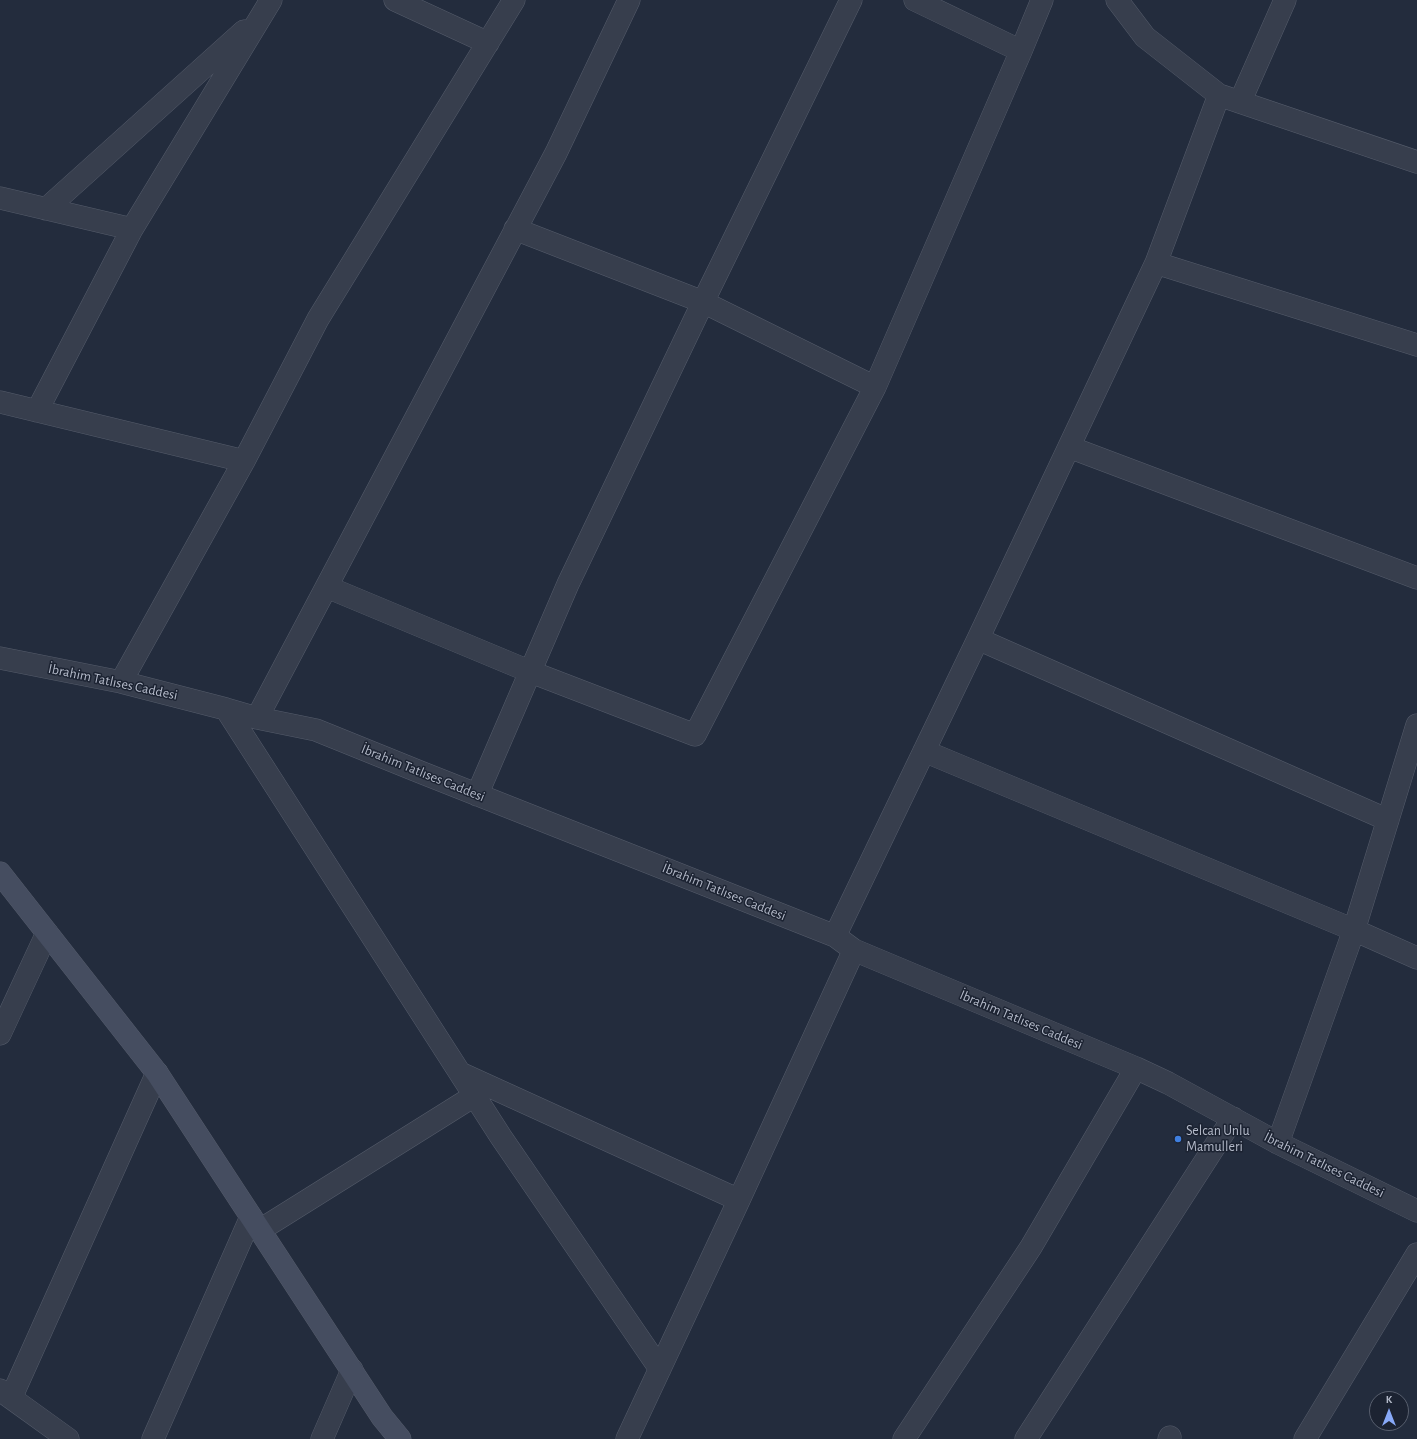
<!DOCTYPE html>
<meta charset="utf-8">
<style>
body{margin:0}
#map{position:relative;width:1417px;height:1439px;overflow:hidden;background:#232c3d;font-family:"Alegreya Sans",sans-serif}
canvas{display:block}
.north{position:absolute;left:1369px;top:1391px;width:40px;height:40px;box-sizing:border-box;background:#1c2332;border:1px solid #585f6e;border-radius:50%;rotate:0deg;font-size:11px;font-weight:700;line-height:16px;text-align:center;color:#b3b9c8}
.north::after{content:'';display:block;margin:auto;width:14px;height:18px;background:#88a9f8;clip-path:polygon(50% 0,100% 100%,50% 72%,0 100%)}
</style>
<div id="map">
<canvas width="1417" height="1439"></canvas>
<div class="north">K</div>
</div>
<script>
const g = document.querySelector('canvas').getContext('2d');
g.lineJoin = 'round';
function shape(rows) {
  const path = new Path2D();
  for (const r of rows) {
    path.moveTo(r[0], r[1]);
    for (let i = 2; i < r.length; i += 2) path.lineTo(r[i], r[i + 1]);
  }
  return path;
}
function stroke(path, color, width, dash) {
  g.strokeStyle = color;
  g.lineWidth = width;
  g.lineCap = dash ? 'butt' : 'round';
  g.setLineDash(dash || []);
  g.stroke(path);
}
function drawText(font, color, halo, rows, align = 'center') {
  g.font = font + ' "Alegreya Sans",sans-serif';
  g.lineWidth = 3;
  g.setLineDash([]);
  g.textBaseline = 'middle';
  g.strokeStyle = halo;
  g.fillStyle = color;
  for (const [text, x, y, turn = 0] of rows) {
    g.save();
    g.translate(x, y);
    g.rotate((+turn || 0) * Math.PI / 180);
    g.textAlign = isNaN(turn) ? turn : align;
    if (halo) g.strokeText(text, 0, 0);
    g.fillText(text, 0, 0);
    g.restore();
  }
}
const minor = shape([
 [395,0,488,43],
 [851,0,703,302,875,387],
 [915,0,1021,51],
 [1117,0,1145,37,1219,95,1417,162],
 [1240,102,1285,0],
 [0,198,132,229],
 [46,209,244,31],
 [1156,263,1417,345],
 [0,402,244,461],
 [37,411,132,229,271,0],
 [1069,447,1417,578],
 [327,587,531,672,695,735,875,387,1021,51,1042,0],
 [978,639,1388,820],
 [0,658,121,682,226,709,257,718,316,730,420,772,835,936,854,950,1136,1068,1168,1083,1278,1143,1417,1211],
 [121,682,244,461,318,319,514,0],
 [226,709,501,1137,660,1369],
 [257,718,556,153,629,0],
 [924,751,1354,930,1417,958],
 [477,795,568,584,703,302,515,229],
 [835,936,978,639,1156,263,1219,95],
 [0,1034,47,933],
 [460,1073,739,1200],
 [1278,1143,1354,930,1417,725],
 [260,1230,474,1096],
 [0,1390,68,1439],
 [11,1398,157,1073],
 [153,1439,251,1217],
 [322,1439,352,1370],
 [627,1439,739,1200,854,950],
 [904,1439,1031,1247,1136,1068],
 [1026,1439,1233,1118],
 [1169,1439,1170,1437],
 [1305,1439,1417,1254]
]);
const secondary = shape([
 [0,873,157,1073,382,1417,400,1439]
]);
stroke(minor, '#555c6b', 23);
stroke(secondary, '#555c6b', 23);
stroke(minor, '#373e4d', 22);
stroke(secondary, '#454d60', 22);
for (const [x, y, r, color] of [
 [1178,1139,4,"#3f7fe0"]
]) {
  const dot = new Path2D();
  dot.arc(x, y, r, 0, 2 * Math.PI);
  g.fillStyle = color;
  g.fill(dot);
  stroke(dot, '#1c2332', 1.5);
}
drawText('14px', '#b3b9c8', '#1c2332', [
 ["İbrahim Tatlıses Caddesi",113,682,12],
 ["İbrahim Tatlıses Caddesi",423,773,22],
 ["İbrahim Tatlıses Caddesi",724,892,22],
 ["İbrahim Tatlıses Caddesi",1021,1020,23],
 ["İbrahim Tatlıses Caddesi",1324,1165,26]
]);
drawText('14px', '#b3b9c8', '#1c2332', [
 ["Selcan Unlu",1186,1131],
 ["Mamulleri",1186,1147]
], 'left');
</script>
